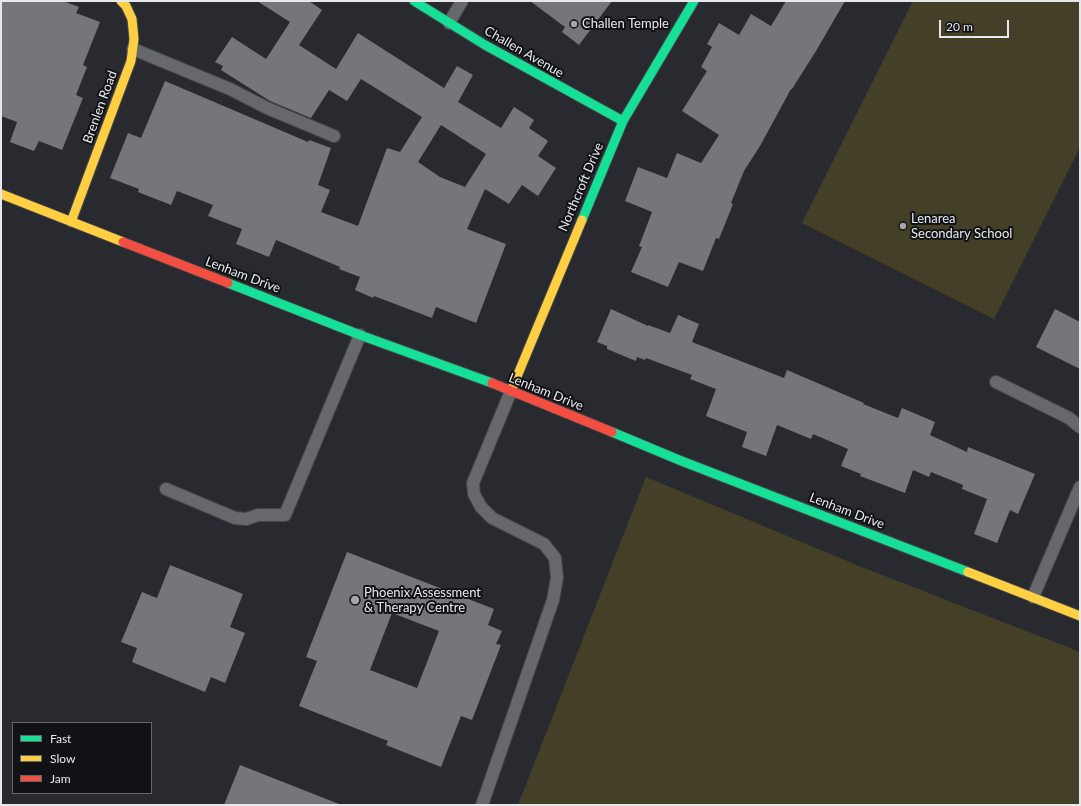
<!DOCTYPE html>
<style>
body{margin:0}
#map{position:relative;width:1081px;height:806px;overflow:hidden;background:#292a2f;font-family:Lato,sans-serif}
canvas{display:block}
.frame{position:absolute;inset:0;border:2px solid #e7e8ed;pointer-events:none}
.legend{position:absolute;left:12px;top:722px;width:140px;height:72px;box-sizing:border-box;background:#111215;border:1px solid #67686b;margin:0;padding:5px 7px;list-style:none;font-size:12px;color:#e7e8ed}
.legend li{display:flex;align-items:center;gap:8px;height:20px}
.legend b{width:20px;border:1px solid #67686b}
.scale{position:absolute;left:939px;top:20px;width:70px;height:18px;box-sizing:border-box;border:2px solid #e7e8ed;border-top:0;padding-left:5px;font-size:12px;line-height:14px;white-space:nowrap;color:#e7e8ed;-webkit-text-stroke:3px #111215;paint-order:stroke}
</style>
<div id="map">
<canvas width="1081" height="806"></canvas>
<div class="frame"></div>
<ul class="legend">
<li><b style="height:5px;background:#16e098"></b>Fast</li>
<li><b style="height:5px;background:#ffcf43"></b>Slow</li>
<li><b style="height:5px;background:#f24e42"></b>Jam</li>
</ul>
<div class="scale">20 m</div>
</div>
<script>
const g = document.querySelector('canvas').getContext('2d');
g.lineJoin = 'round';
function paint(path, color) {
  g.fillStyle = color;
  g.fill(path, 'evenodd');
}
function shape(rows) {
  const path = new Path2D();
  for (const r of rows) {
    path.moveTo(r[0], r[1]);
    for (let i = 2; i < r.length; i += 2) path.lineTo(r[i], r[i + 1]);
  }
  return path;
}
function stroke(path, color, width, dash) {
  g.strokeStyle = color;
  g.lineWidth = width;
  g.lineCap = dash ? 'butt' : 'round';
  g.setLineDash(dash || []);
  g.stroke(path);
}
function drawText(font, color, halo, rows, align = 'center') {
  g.font = font + ' Lato,sans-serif';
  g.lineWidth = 4;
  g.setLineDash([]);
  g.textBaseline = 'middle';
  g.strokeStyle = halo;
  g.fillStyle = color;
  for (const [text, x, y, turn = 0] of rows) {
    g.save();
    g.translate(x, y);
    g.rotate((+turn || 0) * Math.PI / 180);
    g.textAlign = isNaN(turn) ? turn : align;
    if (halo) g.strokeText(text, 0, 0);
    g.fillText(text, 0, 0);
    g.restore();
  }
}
paint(shape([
 [913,1,1080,1,1080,147,994,319,802,223],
 [646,477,859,566,1080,652,1080,805,518,805]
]), '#444028');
paint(shape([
 [1,1,63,1,79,7,76,13,100,22,83,65,87,67,76,95,83,98,62,150,39,141,34,151,10,142,17,122,1,116],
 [257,1,309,1,322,10,299,45,336,69,358,33,444,88,457,66,473,75,458,102,501,128,514,107,534,120,529,128,548,141,538,156,556,168,538,196,522,185,509,204,485,189,467,229,506,244,476,323,436,307,432,318,374,296,373,298,355,290,360,277,339,269,340,267,276,240,269,257,236,244,242,229,208,216,213,205,177,191,171,205,138,192,139,189,110,178,128,133,141,138,165,81,308,142,309,140,331,148,318,185,330,190,321,212,358,226,387,148,400,152,422,117,361,79,347,101,329,90,311,118,270,101,221,70,223,66,215,62,232,37,266,59,290,22],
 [441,125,486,154,465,187,440,177,418,162],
 [530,1,612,1,579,45,562,32,565,27],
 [786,1,845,1,816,51,792,89,791,89,760,146,744,171,731,203,733,204,719,239,716,238,703,271,679,262,668,287,631,272,642,247,639,246,652,212,625,201,638,167,667,178,677,153,701,163,719,135,682,111,707,71,701,67,712,47,707,44,719,23,739,35,751,14,771,26],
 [611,309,648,326,648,325,670,333,678,315,699,324,692,342,784,378,787,370,864,403,863,404,898,418,902,408,935,422,930,435,967,452,968,447,1035,474,1018,514,1010,510,997,543,974,534,987,499,962,489,963,485,931,472,929,477,913,470,905,493,860,476,861,474,841,466,848,449,813,434,811,439,777,425,766,456,742,447,747,432,706,416,716,389,690,379,692,375,646,358,645,360,637,357,636,361,607,349,607,346,597,342],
 [1055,309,1080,322,1080,369,1036,347],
 [347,552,494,609,488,625,502,631,496,644,501,645,472,720,461,716,441,767,386,745,388,741,299,706,317,661,306,657],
 [392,613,439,631,417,688,370,670],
 [170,565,243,594,230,627,245,633,225,683,211,677,205,692,132,662,137,648,121,642,142,592,157,598],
 [240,765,339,804,339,805,224,805]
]), '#75767b');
const lane = shape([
 [449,23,462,1],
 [133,49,230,89,267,108,334,136],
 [996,382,1069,418,1080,427],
 [166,489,235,518,246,519,258,515,285,515,360,335],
 [1033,597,1080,487],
 [482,805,553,600,557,578,555,558,544,544,492,518,481,507,474,494,473,483,511,391]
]);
const fast = shape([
 [414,1,485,45,623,121],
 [582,220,623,121,694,1],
 [228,283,360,335,492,383],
 [612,432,679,460,968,572]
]);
const slow = shape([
 [1,194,123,242],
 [71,222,131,61,134,39,132,19,126,6,121,1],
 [511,391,582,220],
 [968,572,1080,616]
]);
const jam = shape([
 [123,242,228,283],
 [492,383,612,432]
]);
stroke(lane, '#45464a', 14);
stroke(fast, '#45464a', 11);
stroke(slow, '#45464a', 11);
stroke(jam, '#45464a', 11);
stroke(lane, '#67686b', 12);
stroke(fast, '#16e098', 9);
stroke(slow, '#ffcf43', 9);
stroke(jam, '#f24e42', 9);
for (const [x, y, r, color] of [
 [574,24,4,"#a4a6aa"],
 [903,226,4,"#a4a6aa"],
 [355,600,5,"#a4a6aa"]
]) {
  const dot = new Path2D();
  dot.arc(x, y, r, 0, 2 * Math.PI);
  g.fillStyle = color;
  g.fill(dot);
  stroke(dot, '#111215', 1.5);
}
drawText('13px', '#e7e8ed', '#111215', [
 ["Challen Temple",582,24],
 ["Lenarea",911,219],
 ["Secondary School",911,234],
 ["Phoenix Assessment",364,593],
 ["& Therapy Centre",364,608]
], 'left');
drawText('13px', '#e7e8ed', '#111215', [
 ["Challen Avenue",524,52,30],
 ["Brenlen Road",100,107,-70],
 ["Northcroft Drive",581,187,-67],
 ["Lenham Drive",243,275,21],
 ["Lenham Drive",546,392,22],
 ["Lenham Drive",847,511,21]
]);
</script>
